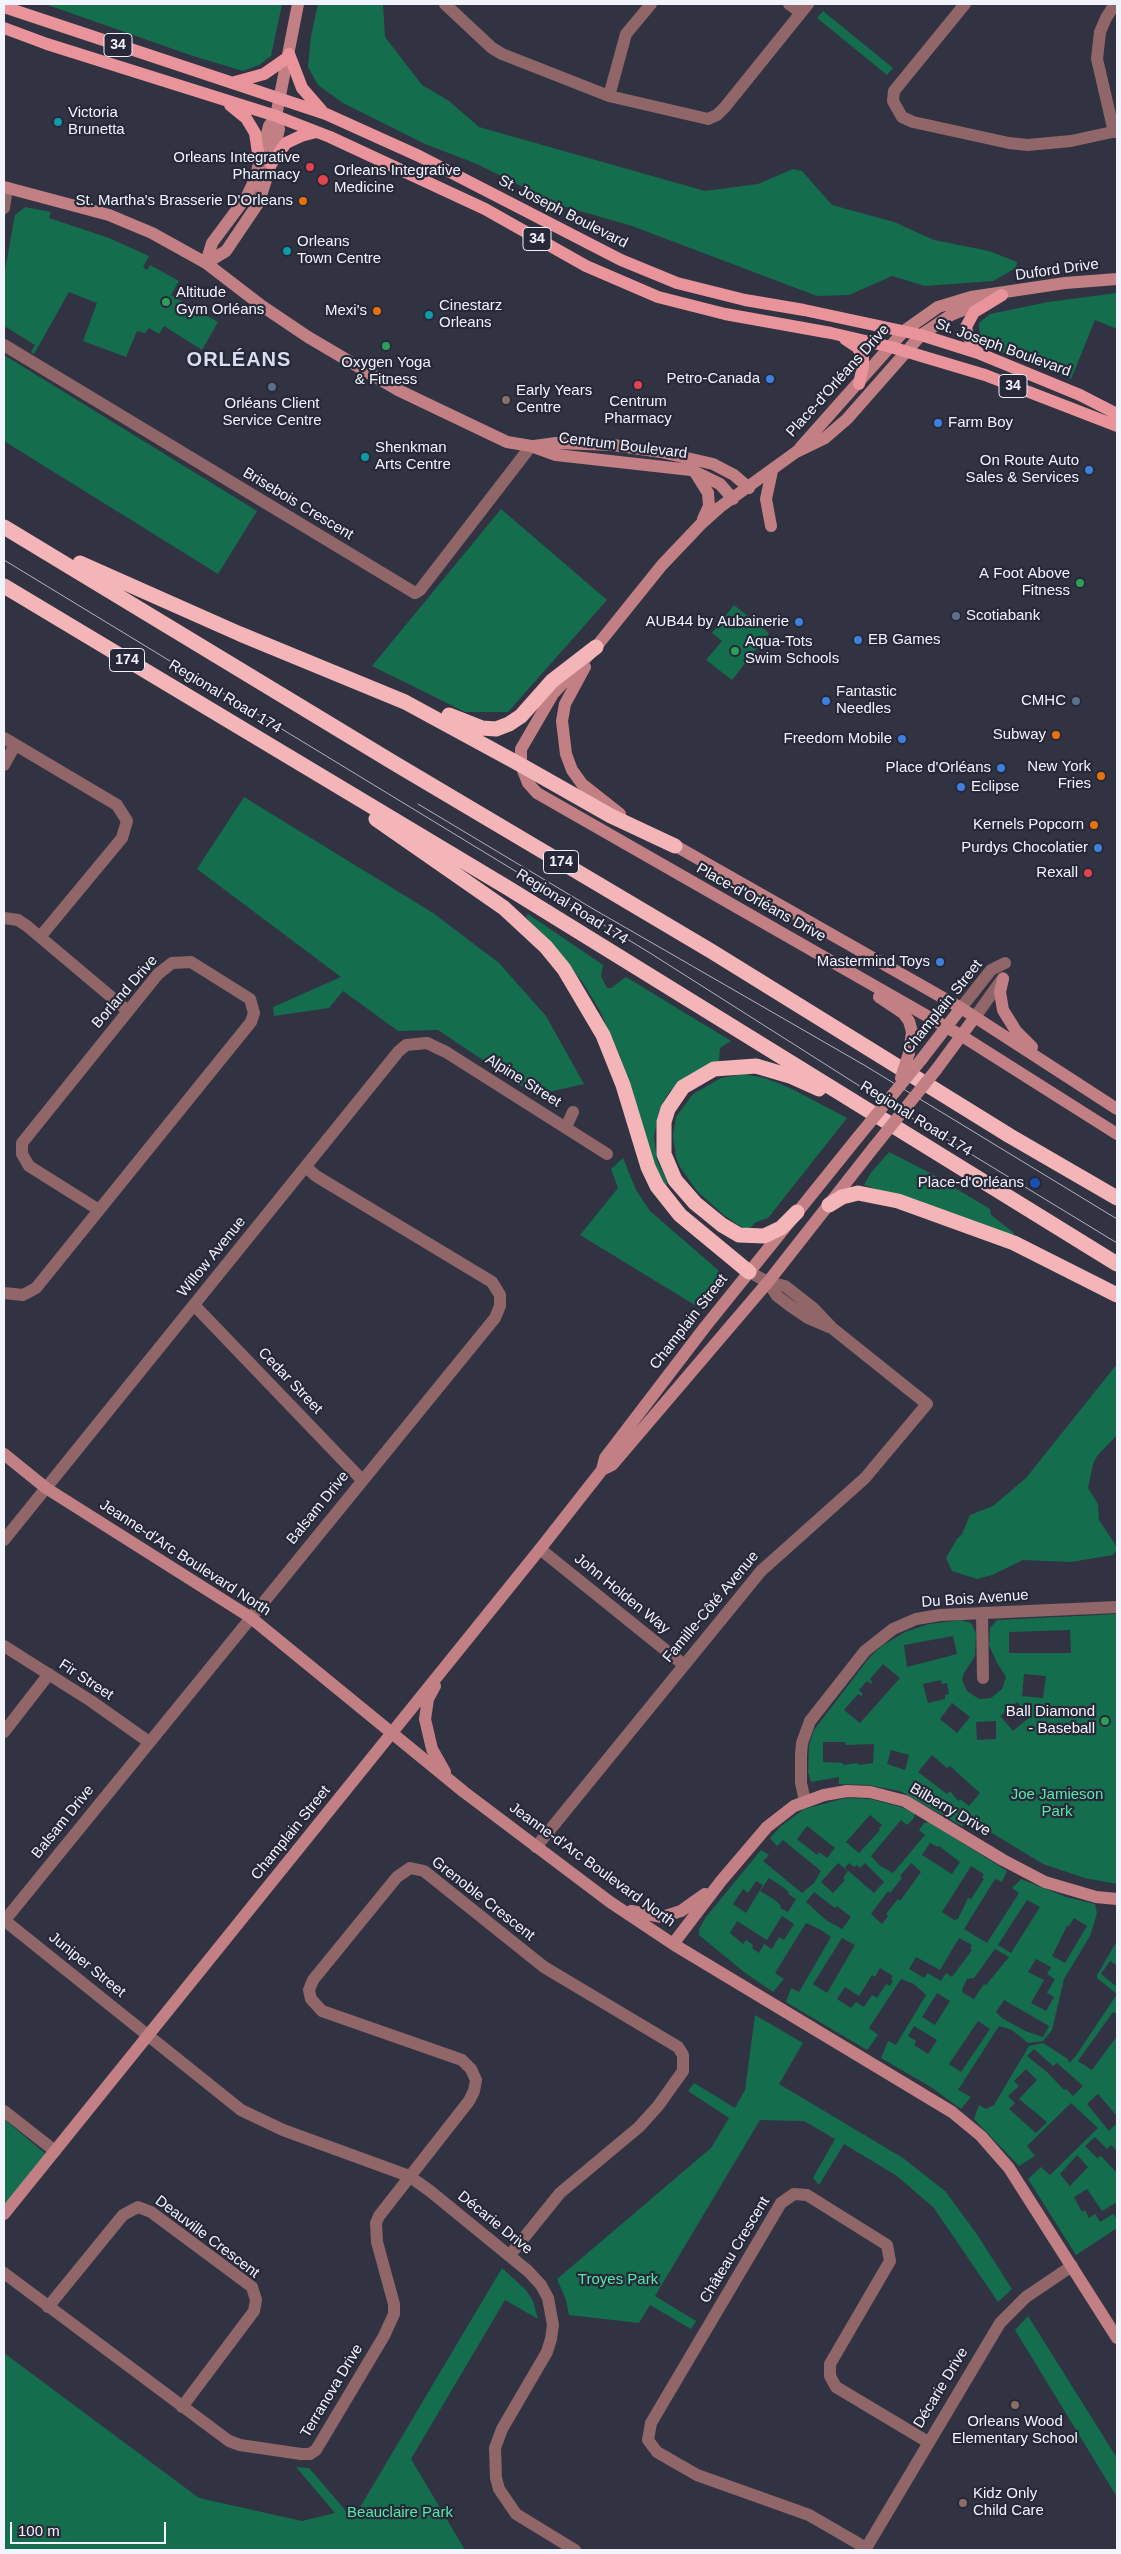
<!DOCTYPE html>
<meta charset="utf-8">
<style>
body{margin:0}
#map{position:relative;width:1121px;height:2554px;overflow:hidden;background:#313343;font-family:Arial,sans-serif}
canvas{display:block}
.frame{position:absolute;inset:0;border:5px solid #f1f3fd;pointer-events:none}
.scale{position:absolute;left:10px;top:2522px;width:156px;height:22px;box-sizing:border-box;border:2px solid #f1f3fd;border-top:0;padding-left:6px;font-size:15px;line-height:18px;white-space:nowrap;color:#f1f3fd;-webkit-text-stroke:4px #272938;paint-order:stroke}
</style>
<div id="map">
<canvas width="1121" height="2554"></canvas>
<div class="frame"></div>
<div class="scale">100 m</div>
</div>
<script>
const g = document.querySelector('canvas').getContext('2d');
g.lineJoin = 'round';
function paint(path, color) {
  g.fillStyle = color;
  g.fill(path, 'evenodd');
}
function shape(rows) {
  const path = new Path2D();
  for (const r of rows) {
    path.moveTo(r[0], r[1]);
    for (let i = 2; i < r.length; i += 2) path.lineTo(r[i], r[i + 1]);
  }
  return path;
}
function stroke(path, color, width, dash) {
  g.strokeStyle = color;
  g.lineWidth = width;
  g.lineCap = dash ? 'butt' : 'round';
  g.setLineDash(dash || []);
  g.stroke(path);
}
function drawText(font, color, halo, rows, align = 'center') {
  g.font = font + ' Arial,sans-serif';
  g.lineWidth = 4.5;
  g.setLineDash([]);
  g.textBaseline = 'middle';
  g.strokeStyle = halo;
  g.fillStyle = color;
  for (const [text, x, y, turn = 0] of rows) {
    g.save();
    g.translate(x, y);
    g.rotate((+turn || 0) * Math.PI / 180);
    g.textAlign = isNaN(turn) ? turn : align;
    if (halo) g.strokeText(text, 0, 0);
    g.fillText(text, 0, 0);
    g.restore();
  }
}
paint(shape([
 [45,4,282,4,271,56,259,65,243,71,190,55],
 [318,4,383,4,385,37,422,85,449,101,479,127,705,191,758,184,793,169,802,171,832,205,894,222,934,240,989,251,1017,262,1016,268,993,281,925,286,892,276,849,295,817,296,632,226,559,205,477,164,425,144,343,103,318,85,308,67,311,36],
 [823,11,893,68,887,75,817,18],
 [25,207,51,212,49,218,109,238,149,256,143,267,147,270,150,265,179,281,171,295,218,322,202,350,164,326,159,334,149,328,145,333,137,331,126,357,83,341,97,303,69,292,34,354,31,352,35,345,6,327,4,331,4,275,15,215],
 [1117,293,1117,329,1095,320,1071,379,990,348,980,338,979,323,990,314,1048,302],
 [4,355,257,511,218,574,4,441],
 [501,509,607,600,508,712,465,712,372,666],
 [734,605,769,633,732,680,706,660,722,641,712,633],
 [244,797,433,913,499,963,546,1016,584,1084,535,1095,438,1030,398,1031,343,991,329,1008,274,1016,273,1007,341,977,197,869],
 [528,914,603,965,601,976,607,988,611,988,626,977,731,1041,720,1048,719,1061,688,1075,670,1091,663,1102,658,1115,654,1137,657,1160,668,1183,665,1185,654,1165,620,1056,600,1011,583,983,565,959,526,917],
 [744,1074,765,1078,790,1088,847,1118,768,1218,756,1222,750,1228,743,1228,725,1216,697,1191,680,1167,676,1157,673,1136,676,1117,693,1094,721,1078],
 [889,1152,930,1173,990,1209,991,1215,1014,1233,1012,1236,864,1185,870,1174],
 [623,1158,636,1190,650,1211,718,1270,720,1274,712,1299,703,1310,580,1235,618,1188,611,1169],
 [1117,1364,1117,1435,1097,1456,1093,1464,1088,1488,1098,1504,1099,1520,1115,1544,1117,1550,1113,1555,1071,1562,1023,1560,992,1575,977,1579,952,1571,946,1558,957,1539,962,1534,970,1515,993,1506,1026,1478],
 [1117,1614,1117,1884,1085,1878,1043,1864,969,1819,962,1826,900,1791,868,1785,839,1784,839,1777,811,1782,808,1772,809,1745,814,1730,869,1658,883,1645,905,1632,929,1624,961,1620,971,1623,976,1633,975,1656,964,1673,962,1680,967,1691,979,1699,991,1698,1002,1689,1006,1677,996,1661,989,1645,990,1628,997,1620],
 [1070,1630,1071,1653,1009,1653,1009,1632],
 [953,1636,957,1654,907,1667,904,1645],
 [883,1664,900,1678,860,1723,844,1710,858,1694,861,1696,863,1694,859,1690,867,1681,871,1684,872,1682,870,1679],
 [1024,1674,1046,1676,1043,1698,1022,1696],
 [941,1680,942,1684,947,1683,949,1694,945,1695,945,1699,928,1703,923,1684],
 [1017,1702,1030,1717,1013,1731,1000,1716],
 [952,1703,970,1717,957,1733,940,1719],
 [996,1721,996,1739,977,1740,976,1722],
 [823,1742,845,1742,846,1745,874,1744,873,1763,858,1765,858,1763,843,1765,843,1763,823,1762],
 [891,1750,909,1755,905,1770,887,1764],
 [932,1755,947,1768,950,1766,980,1793,969,1806,960,1799,958,1801,950,1791,947,1794,918,1772],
 [846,1798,870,1799,901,1807,915,1813,914,1818,907,1825,901,1820,871,1856,880,1866,893,1873,925,1835,919,1830,924,1823,929,1822,1007,1871,1002,1882,995,1879,964,1929,987,1943,1019,1893,1012,1888,1021,1879,1066,1897,1095,1904,1097,1913,1090,1936,1064,1979,1052,2030,1043,2041,1028,2043,1012,2030,999,2026,958,2090,971,2097,961,2109,931,2087,881,2058,888,2041,896,2045,926,1995,914,1984,901,1979,869,2028,878,2035,867,2050,786,2002,791,1988,799,1992,831,1937,821,1930,806,1923,775,1973,784,1979,773,1992,744,1972,699,1935,699,1929,706,1917,761,1850,769,1855,763,1861,802,1893,814,1883,821,1871,783,1840,777,1846,770,1838,781,1826,804,1809],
 [870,1815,882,1825,879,1828,880,1830,859,1853,846,1842],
 [807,1826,835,1848,827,1858,819,1852,817,1855,797,1839],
 [930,1843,938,1847,939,1846,960,1862,952,1874,922,1855],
 [838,1863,848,1871,843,1878,845,1880,833,1893,821,1882],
 [849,1863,854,1867,857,1865,860,1868,865,1863,884,1882,874,1893,845,1868],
 [911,1863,921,1872,900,1901,898,1899,886,1914,888,1916,882,1924,871,1914,888,1891,890,1893,902,1878,900,1876],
 [971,1866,984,1874,982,1878,984,1879,971,1899,968,1898,958,1919,954,1920,942,1912],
 [769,1878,783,1887,789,1892,788,1894,796,1899,788,1912,780,1908,781,1906,775,1900,760,1891],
 [756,1881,763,1885,746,1913,733,1904,743,1889,748,1893],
 [814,1892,835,1908,837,1906,851,1917,842,1929,826,1920,806,1902],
 [1027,1900,1040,1907,1011,1953,998,1945],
 [782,1916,794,1924,784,1940,779,1937,772,1949,764,1944,759,1953,752,1948,753,1945,746,1940,743,1944,730,1933,737,1921,767,1940],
 [1074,1918,1087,1926,1065,1963,1052,1956,1067,1926,1069,1926],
 [842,1938,855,1945,827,1993,813,1984],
 [959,1938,972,1945,970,1948,972,1950,952,1977,946,1973,941,1981,928,1973,924,1978,909,1969,916,1957,940,1970],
 [995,1949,1009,1957,986,1985,984,1984,974,1999,963,1993,962,1989,967,1979,974,1978],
 [1036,1959,1051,1967,1047,1974,1055,1979,1047,1993,1054,1997,1046,2011,1031,2003,1044,1980,1028,1972],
 [880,1968,893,1976,891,1979,893,1981,890,1986,886,1984,877,1998,872,1995,864,2007,856,2002,851,2008,837,1999,845,1987,859,1996,872,1975,875,1977],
 [937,1993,950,2001,935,2025,922,2017],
 [1004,2000,1049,2026,1043,2037,1025,2031,1002,2018,996,2012],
 [978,2021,990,2029,961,2072,949,2064],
 [914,2026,937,2040,928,2054,914,2045,916,2041,908,2036],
 [1117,1941,1117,1969,1116,1965,1110,1961,1101,1974,1117,1987,1117,2014,1113,2012,1078,2061,1092,2070,1117,2036,1117,2116,1098,2094,1087,2104,1109,2131,1117,2123,1117,2151,1111,2145,1107,2149,1095,2137,1085,2146,1097,2158,1101,2156,1117,2173,1117,2202,1102,2211,1087,2189,1074,2197,1082,2212,1085,2210,1089,2218,1095,2214,1100,2222,1113,2214,1117,2219,1117,2228,1076,2255,1028,2179,1041,2167,1050,2175,1098,2128,1071,2103,1027,2146,1035,2156,1019,2166,974,2119,979,2105,986,2109,994,2105,1029,2046,1043,2043,1068,2059,1069,2063,1075,2057,1117,1994,1097,1978,1097,1975],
 [1034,2049,1053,2066,1057,2063,1083,2086,1073,2096,1066,2089,1064,2090,1047,2072,1027,2056],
 [1026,2069,1037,2080,1019,2099,1047,2122,1036,2133,1009,2109,1015,2103,1008,2096,1019,2086,1014,2081],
 [1077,2155,1088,2167,1070,2186,1060,2174],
 [755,2015,803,2043,779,2084,903,2158,945,2191,976,2233,1012,2289,998,2302,934,2208,897,2176,844,2144,819,2185,813,2178,835,2139,804,2121,760,2120,655,2296,696,2321,691,2329,650,2305,639,2323,569,2315,566,2300,557,2279,711,2148,729,2118,688,2091,694,2083,735,2108,745,2090],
 [4,2119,47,2155,4,2210],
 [502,2268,526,2290,533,2301,538,2319,505,2300,411,2459,465,2550,4,2550,4,2353,199,2498,302,2521,335,2513,296,2467,309,2468,346,2511,351,2510,356,2514],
 [1028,2316,1117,2458,1117,2497,1015,2330]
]), '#146d4d');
stroke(shape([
 [445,4,492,48,502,54,609,96,708,119,717,115,725,107,808,4],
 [789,4,801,13],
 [965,4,894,91,893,101,902,117,913,122,1009,143,1028,145,1071,141,1117,131],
 [609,96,626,34,651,4],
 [1114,132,1097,59,1100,32,1106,18,1115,4],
 [4,208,7,188],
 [4,345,415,593,420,590,531,446],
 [4,738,117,805,127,821,122,838,40,937],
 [4,765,15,745],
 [4,918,18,920,27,926,128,1011],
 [961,1008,991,970,1005,963],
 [975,1017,1003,978],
 [566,1127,573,1112],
 [768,1282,777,1296,789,1305,808,1318,829,1327],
 [4,1293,23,1295,36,1288,251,1022,254,1013,250,999,191,962,172,963,158,974,22,1143,22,1154,29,1166,99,1210],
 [194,1305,362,1480],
 [4,1540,398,1052,406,1045,427,1043,446,1052,607,1154],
 [540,1549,684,1665],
 [982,1614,983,1678],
 [4,1646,91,1701,149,1742],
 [4,1732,49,1674],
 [805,1801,801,1783,801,1755,802,1743,810,1721,865,1651,893,1629,916,1619,940,1615,1117,1607],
 [536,1847,761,1571,865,1478,927,1404,832,1328,813,1308,785,1286,768,1282,749,1272],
 [4,1920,241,2110,283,2130,409,2176,430,2191,528,2271,541,2285,548,2298,553,2325,551,2339,547,2352,502,2429,495,2448,496,2478,499,2489,516,2514,575,2550],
 [5,1920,495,1318,500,1306,500,1295,492,1282,316,1176,306,1167],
 [4,2111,55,2151],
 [4,2273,229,2441,240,2445,301,2454,310,2454,316,2450,384,2336,394,2314,394,2304,377,2242,376,2223,379,2216,469,2101,474,2091,476,2080,471,2069,462,2060,322,2011,311,1999,309,1990,313,1980,397,1877,410,1868,424,1871,544,1967,678,2047,683,2055,683,2071,658,2106,639,2127,560,2193,510,2255],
 [48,2307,123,2215,138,2207,151,2212,252,2287,256,2300,254,2311,182,2407],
 [866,2548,809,2515,697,2475,657,2452,648,2440,651,2423,781,2203,794,2194,807,2195,887,2245,890,2261,830,2364,830,2376,836,2387,928,2442],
 [865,2550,1000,2323,1026,2297,1072,2266]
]), '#906668', 12);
stroke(shape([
 [4,187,109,215,152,233,206,263,262,306,308,337,398,390,507,442,531,446,556,455,691,470,720,484,733,499],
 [206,263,212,243,247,196,255,179,269,126,276,116,298,4],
 [206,263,226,251,259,202,271,164,279,129,276,116],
 [988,300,951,315,921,335,847,419,825,438,796,452,720,507,701,524,662,565,596,647,553,694,521,749,521,765,528,783,537,793,962,1036,1117,1134],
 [534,446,556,443,613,445,661,452,713,464,734,475,749,488],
 [800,448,904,331,938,307,971,297,1065,283,1117,279],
 [695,472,708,493,709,506,703,519],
 [771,526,766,499,772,471],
 [585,667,565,704,562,721,566,754,572,770,582,784,620,814],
 [667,841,961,1008,1117,1109],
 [1003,979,1000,992,1003,1010,1016,1031,1032,1047],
 [879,997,903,1013,909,1021,912,1032,909,1053],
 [921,1060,961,1008],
 [936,1070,975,1017],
 [4,1454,46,1488,250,1617,464,1792,610,1902,673,1944,952,2112,981,2136,1009,2168,1117,2338],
 [602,1470,612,1465,768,1282,874,1147],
 [435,1686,428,1699,425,1719,432,1749,445,1772],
 [631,1911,662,1917,681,1911,705,1894],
 [673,1944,721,1881,767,1827,794,1806,824,1795,847,1791,870,1792,905,1801,1003,1860,1045,1882,1096,1897,1117,1899],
 [4,2214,540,1549,602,1470,605,1458,705,1327,858,1137]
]), '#c28084', 12);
stroke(shape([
 [4,7,326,114,419,156,621,260,677,283,745,300,804,310,921,335,978,353,1080,395,1117,414],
 [4,28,47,44,276,116,330,137,485,209,586,266,658,297,725,314,831,333,891,347,985,375,1117,426],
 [289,54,302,88,322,111],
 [235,82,264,74,287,58],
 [230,105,246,118,255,133,259,159],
 [271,164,286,143,301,136,316,132],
 [845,339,857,347,863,356,863,366,859,384],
 [978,353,968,336,966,327,974,312,1002,295]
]), '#e9949a', 12);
stroke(shape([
 [4,527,394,763,711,951,1010,1136,1117,1198],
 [80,563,240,634,405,702,521,765,611,816,675,846],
 [4,586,508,888,1117,1264],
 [449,715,482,728,496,729,509,724,521,716,552,681,596,647],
 [376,819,504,908,546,947,564,969,603,1035,623,1085,648,1167,657,1186,680,1215,749,1272],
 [829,1205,842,1197,858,1193,898,1201,1014,1243,1117,1295],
 [797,1212,781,1228,764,1236,739,1235,722,1225,695,1203,675,1180,664,1154,664,1122,668,1109,683,1087,714,1069,756,1066,790,1076,819,1089]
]), '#f3b5b8', 15);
stroke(shape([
 [4,560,650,953,869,1092,1117,1243],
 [418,804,595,910,864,1065,1117,1219]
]), '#b0b2be', 1);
stroke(shape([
 [901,1078,909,1053],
 [858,1137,921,1060],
 [874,1147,936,1070]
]), '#c28084', 12);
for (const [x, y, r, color] of [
 [58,122,5,"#0f9aa8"],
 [310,167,5,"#e0444e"],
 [323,180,6,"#e0444e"],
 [303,201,5,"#e8710a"],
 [287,251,5,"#0f9aa8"],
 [166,302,5,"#2e9e5b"],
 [377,311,5,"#e8710a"],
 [429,315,5,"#0f9aa8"],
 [386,346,5,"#2e9e5b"],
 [770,379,5,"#3f7fe0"],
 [638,385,5,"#e0444e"],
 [272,387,5,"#5c6f8a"],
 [506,400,5,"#8d6e63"],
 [938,423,5,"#3f7fe0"],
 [365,457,5,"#0f9aa8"],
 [1089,470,5,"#3f7fe0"],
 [1080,583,5,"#2e9e5b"],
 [956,616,5,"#5c6f8a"],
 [799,622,5,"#3f7fe0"],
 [858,640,5,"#3f7fe0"],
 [735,651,5,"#2e9e5b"],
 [826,701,5,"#3f7fe0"],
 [1076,701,5,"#5c6f8a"],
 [1056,735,5,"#e8710a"],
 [902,739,5,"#3f7fe0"],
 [1001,768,5,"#3f7fe0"],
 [1101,776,5,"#e8710a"],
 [961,787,5,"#3f7fe0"],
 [1094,825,5,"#e8710a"],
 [1098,848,5,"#3f7fe0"],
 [1088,873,5,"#e0444e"],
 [940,962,5,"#3f7fe0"],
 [1035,1183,6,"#1a4fb4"],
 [1105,1721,5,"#2e9e5b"],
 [1015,2405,5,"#8d6e63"],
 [963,2503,5,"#8d6e63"]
]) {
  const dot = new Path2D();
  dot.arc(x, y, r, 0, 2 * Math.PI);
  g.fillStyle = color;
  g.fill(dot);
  stroke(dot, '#272938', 2);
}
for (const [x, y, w] of [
 [118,45,28],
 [537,239,28],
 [1013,386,28],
 [127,660,35],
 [561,862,35]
]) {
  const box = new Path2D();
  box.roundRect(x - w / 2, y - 11.5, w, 23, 4);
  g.fillStyle = '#272938';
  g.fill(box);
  stroke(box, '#f1f3fd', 1);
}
drawText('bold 14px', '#f1f3fd', null, [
 ["34",118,45],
 ["34",537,239],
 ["34",1013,386],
 ["174",127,660],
 ["174",561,862]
]);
drawText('15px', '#f1f3fd', '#272938', [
 ["Victoria",68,113,"left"],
 ["Brunetta",68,130,"left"],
 ["Orleans Integrative",300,158],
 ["Pharmacy",300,175],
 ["Orleans Integrative",334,171,"left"],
 ["Medicine",334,188,"left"],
 ["St. Martha's Brasserie D'Orleans",293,201],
 ["Orleans",297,242,"left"],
 ["Town Centre",297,259,"left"],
 ["Altitude",176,293,"left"],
 ["Gym Orléans",176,310,"left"],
 ["Cinestarz",439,306,"left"],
 ["Orleans",439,323,"left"],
 ["Mexi's",367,311],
 ["Oxygen Yoga",386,363,"center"],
 ["& Fitness",386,380,"center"],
 ["Petro-Canada",760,379],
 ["Early Years",516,391,"left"],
 ["Centre",516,408,"left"],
 ["Centrum",638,402,"center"],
 ["Pharmacy",638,419,"center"],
 ["Orléans Client",272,404,"center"],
 ["Service Centre",272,421,"center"],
 ["Farm Boy",948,423,"left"],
 ["Shenkman",375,448,"left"],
 ["Arts Centre",375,465,"left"],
 ["On Route Auto",1079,461],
 ["Sales & Services",1079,478],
 ["A Foot Above",1070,574],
 ["Fitness",1070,591],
 ["Scotiabank",966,616,"left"],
 ["AUB44 by Aubainerie",789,622],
 ["EB Games",868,640,"left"],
 ["Aqua-Tots",745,642,"left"],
 ["Swim Schools",745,659,"left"],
 ["Fantastic",836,692,"left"],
 ["Needles",836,709,"left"],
 ["CMHC",1066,701],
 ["Subway",1046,735],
 ["Freedom Mobile",892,739],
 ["New York",1091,767],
 ["Fries",1091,784],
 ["Place d'Orléans",991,768],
 ["Eclipse",971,787,"left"],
 ["Kernels Popcorn",1084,825],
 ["Purdys Chocolatier",1088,848],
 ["Rexall",1078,873],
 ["Mastermind Toys",930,962],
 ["Place-d'Orléans",1024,1183],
 ["Ball Diamond",1095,1712],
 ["- Baseball",1095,1729],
 ["Orleans Wood",1015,2422,"center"],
 ["Elementary School",1015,2439,"center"],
 ["Kidz Only",973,2494,"left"],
 ["Child Care",973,2511,"left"]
], 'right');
drawText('15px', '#f1f3fd', '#272938', [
 ["St. Joseph Boulevard",563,212,27],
 ["Duford Drive",1057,270,-8],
 ["St. Joseph Boulevard",1003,348,20],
 ["Place-d'Orléans Drive",838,381,-48],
 ["Centrum Boulevard",623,446,7],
 ["Brisebois Crescent",298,504,31],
 ["Regional Road 174",225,697,31],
 ["Place-d'Orléans Drive",761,903,29],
 ["Regional Road 174",572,907,32],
 ["Borland Drive",125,992,-49],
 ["Champlain Street",943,1007,-51],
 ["Alpine Street",523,1081,32],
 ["Regional Road 174",916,1119,32],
 ["Willow Avenue",212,1257,-51],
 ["Champlain Street",689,1322,-52],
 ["Cedar Street",290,1381,46],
 ["Balsam Drive",318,1508,-51],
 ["Jeanne-d'Arc Boulevard North",185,1558,33],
 ["John Holden Way",622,1594,39],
 ["Du Bois Avenue",975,1599,-4],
 ["Famille-Côté Avenue",711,1607,-50],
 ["Fir Street",86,1680,33],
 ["Bilberry Drive",950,1810,30],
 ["Balsam Drive",63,1822,-51],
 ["Champlain Street",291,1833,-51],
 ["Jeanne-d'Arc Boulevard North",592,1865,36],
 ["Grenoble Crescent",483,1899,38],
 ["Juniper Street",87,1965,39],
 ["Décarie Drive",495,2223,39],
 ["Deauville Crescent",207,2237,37],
 ["Château Crescent",735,2250,-59],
 ["Décarie Drive",941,2388,-59],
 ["Terranova Drive",332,2391,-59]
]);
drawText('15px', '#56e8ad', '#272938', [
 ["Joe Jamieson",1057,1795],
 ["Park",1057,1812],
 ["Troyes Park",618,2280],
 ["Beauclaire Park",400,2513]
]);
g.letterSpacing = '1px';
drawText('bold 20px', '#daddf1', '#272938', [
 ["ORLÉANS",239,360]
]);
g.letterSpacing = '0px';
</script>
